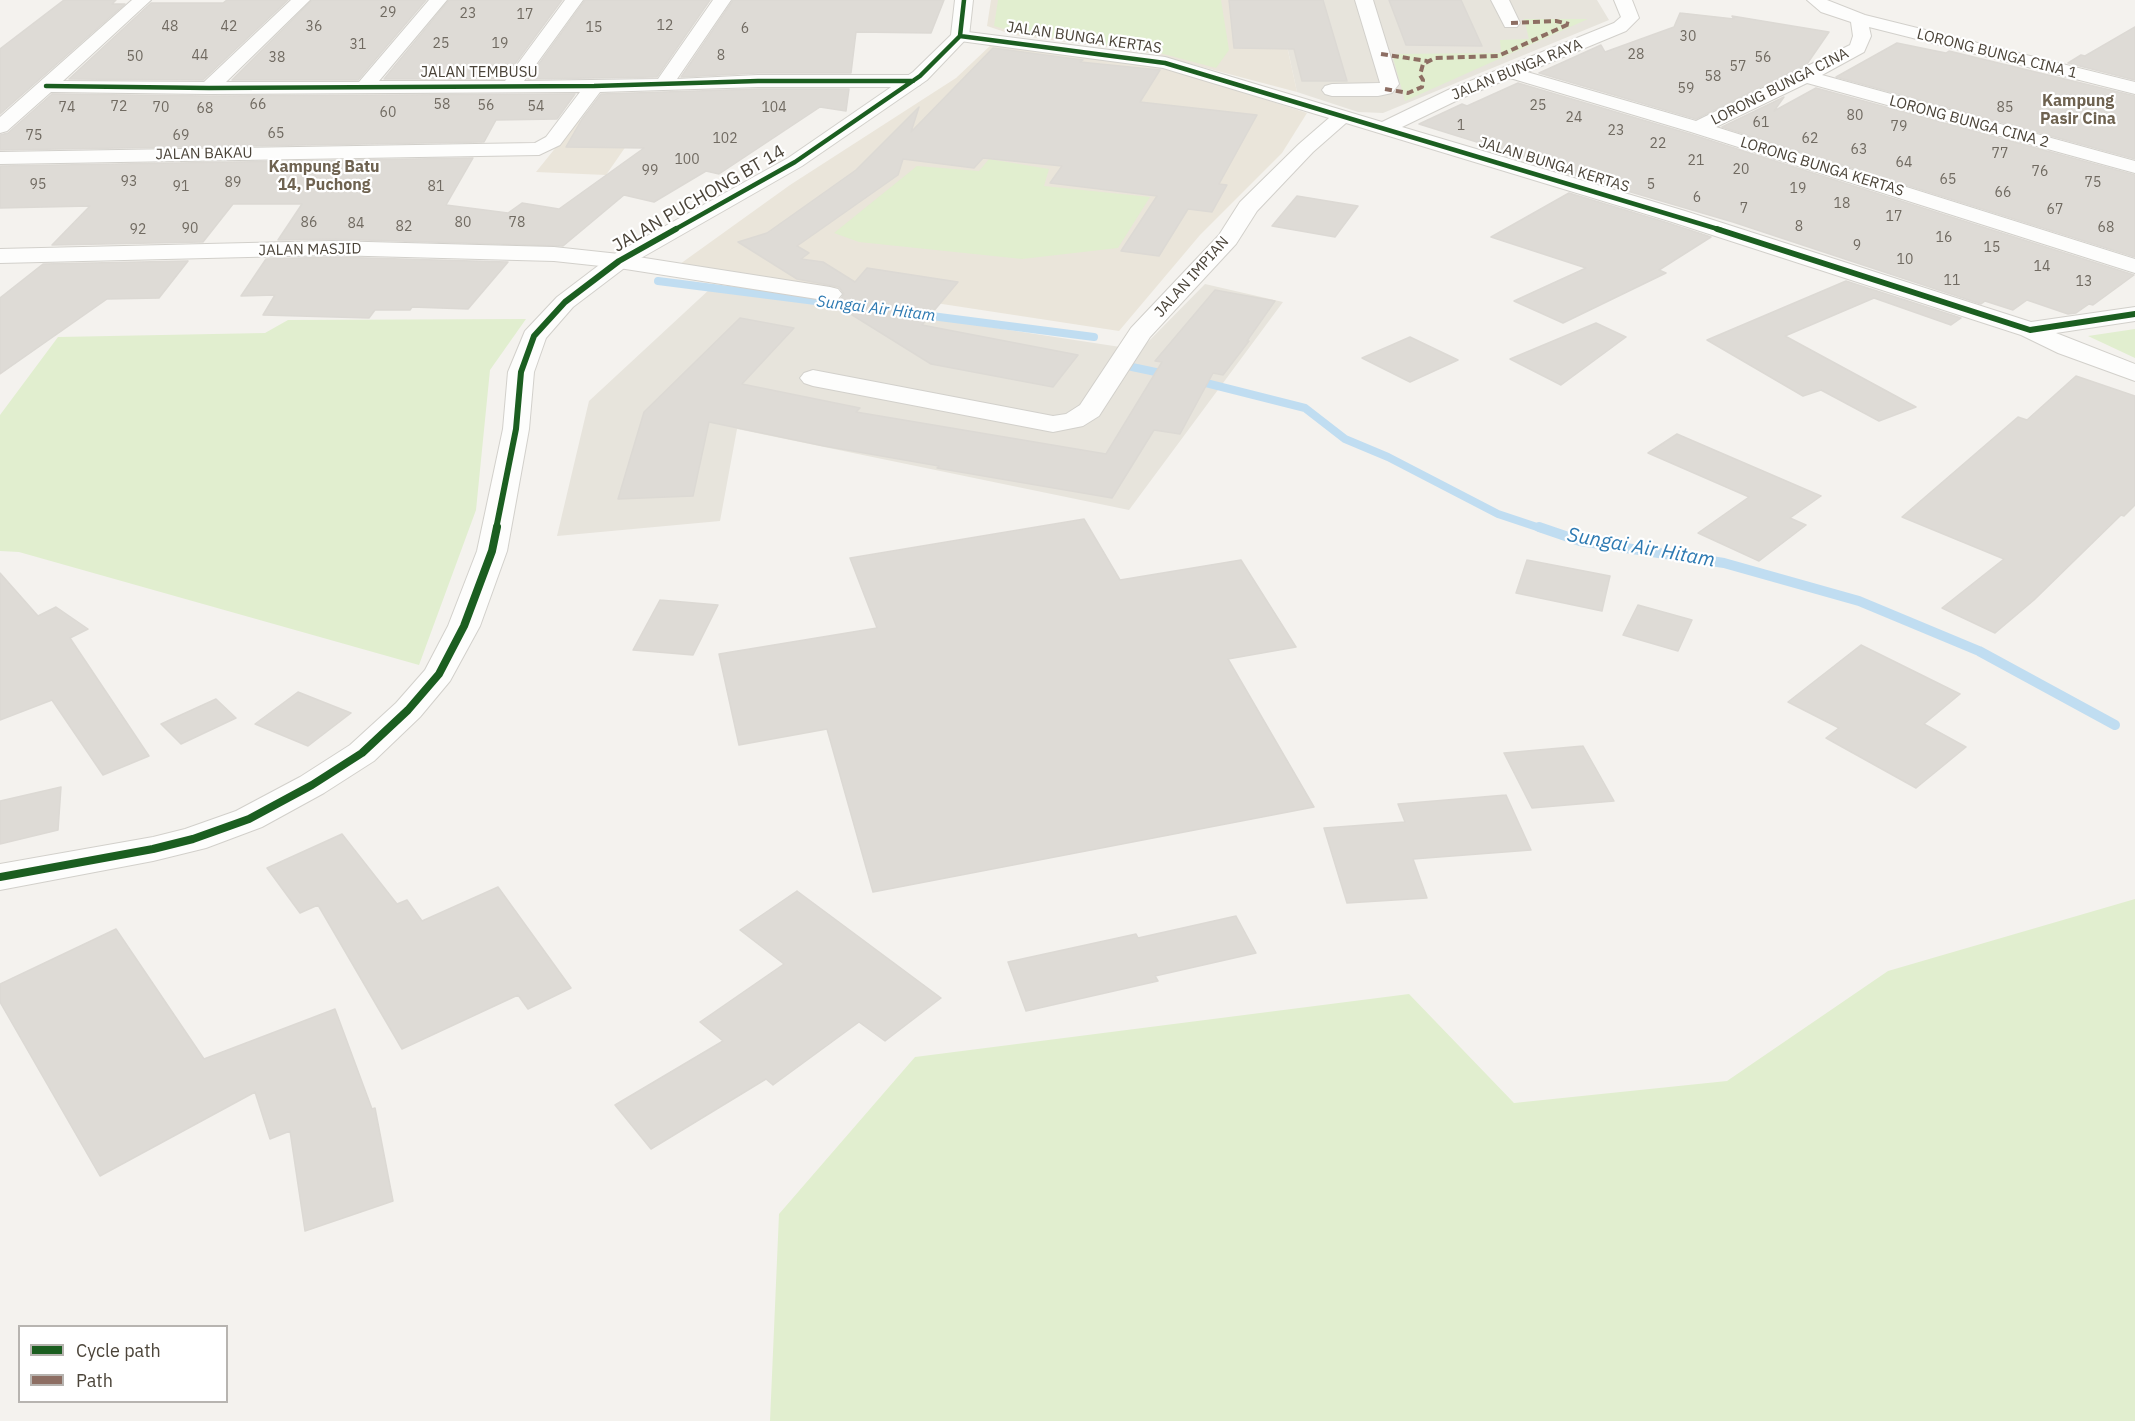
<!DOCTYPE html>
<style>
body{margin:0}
#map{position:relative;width:2135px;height:1421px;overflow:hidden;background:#f4f2ee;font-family:"IBM Plex Sans",sans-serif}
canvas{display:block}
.legend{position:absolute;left:18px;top:1325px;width:210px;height:78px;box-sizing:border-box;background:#fff;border:2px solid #b7b4b0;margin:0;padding:8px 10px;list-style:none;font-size:18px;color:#4b4439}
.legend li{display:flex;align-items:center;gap:12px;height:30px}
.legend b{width:30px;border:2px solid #b7b4b0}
</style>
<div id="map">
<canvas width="2135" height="1421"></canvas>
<ul class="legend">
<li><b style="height:8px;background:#1b5e20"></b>Cycle path</li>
<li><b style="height:8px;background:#8d6e63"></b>Path</li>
</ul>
</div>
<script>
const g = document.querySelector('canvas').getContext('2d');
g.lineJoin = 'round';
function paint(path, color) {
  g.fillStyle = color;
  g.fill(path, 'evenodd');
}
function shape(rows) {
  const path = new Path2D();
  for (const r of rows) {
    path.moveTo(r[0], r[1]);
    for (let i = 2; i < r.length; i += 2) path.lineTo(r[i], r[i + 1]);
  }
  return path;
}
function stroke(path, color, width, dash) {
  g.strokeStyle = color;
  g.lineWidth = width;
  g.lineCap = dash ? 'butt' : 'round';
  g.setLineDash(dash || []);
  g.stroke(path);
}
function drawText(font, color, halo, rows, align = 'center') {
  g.font = font + ' "IBM Plex Sans",sans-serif';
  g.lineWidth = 4.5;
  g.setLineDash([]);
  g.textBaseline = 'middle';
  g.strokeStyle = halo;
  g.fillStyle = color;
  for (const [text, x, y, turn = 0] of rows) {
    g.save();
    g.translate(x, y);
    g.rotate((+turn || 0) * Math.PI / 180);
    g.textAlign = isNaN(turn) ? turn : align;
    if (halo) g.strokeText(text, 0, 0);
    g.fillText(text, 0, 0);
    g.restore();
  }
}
paint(shape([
 [1277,0,1597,0,1609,20,1383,113,1358,112,1297,92],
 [1205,284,1283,302,1129,510,737,429,720,521,557,536,589,401,711,288,852,306,1140,350]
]), '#e7e4dc');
paint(shape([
 [991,0,1277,0,1297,92,1149,53,1014,35,987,26],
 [992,44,1145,64,1201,79,1307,113,1282,153,1200,235,1119,331,680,264,790,185,956,78],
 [578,120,640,126,606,175,536,172]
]), '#eae5da');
paint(shape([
 [998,0,1221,0,1229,50,1216,68,1156,52,1018,33,994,26],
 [1524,19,1588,19,1405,101,1392,54,1501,53,1500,40,1529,39],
 [989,159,1049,169,1044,186,1150,197,1118,248,1022,259,859,242,834,233,917,166,979,171],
 [526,319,490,370,476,510,419,665,19,552,0,551,0,415,58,337,265,333,288,320],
 [2135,329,2135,358,2088,336],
 [2135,899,2135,1421,770,1421,779,1214,915,1057,1409,994,1514,1103,1727,1081,1888,971]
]), '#e1eecf');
stroke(shape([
 [658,281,847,305],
 [916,314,1094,337],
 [1132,367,1170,375],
 [1194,380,1305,408,1345,439,1388,457,1498,514,1543,529]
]), '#c0ddf1', 8);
stroke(shape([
 [1539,527,1580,541,1724,563,1859,601,1979,651,2115,725]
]), '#c0ddf1', 10);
const building = shape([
 [64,0,116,0,112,4,125,4,0,114,0,49,64,0],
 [227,0,288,0,203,80,69,79,151,3,223,3,227,0],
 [312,0,426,0,358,80,232,80,312,0],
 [449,0,562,0,504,79,384,79,449,0],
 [585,0,710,0,657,77,528,79,585,0],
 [733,0,944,0,931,33,856,32,851,73,758,73,681,77,733,0],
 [1229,0,1323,0,1347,81,1302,81,1294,49,1234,48,1229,0],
 [1389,0,1461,0,1482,46,1406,45,1389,0],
 [1680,13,1734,19,1732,16,1829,32,1807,64,1696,119,1539,73,1601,45,1605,52,1674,27,1680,13],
 [2135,27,2135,80,2068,63,2081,55,2085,56,2135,27],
 [1897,43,1946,53,1949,51,2135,96,2135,159,1836,77,1897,43],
 [993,48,1083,60,1080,62,1160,70,1140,102,1257,115,1219,184,1227,185,1212,212,1188,209,1159,256,1121,251,1157,196,1050,183,1062,166,983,158,974,168,903,159,898,175,797,246,809,253,801,259,823,262,855,282,867,268,958,282,922,325,1078,355,1053,387,931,364,833,303,840,300,844,294,839,287,797,279,738,242,767,233,856,170,919,107,911,132,993,48],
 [1518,83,1690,134,2134,275,2093,305,2089,304,2076,313,2068,314,2027,300,2013,310,1985,301,1981,304,1733,222,1566,173,1570,171,1419,124,1462,104,1467,106,1518,83],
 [1816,88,2135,175,2135,257,1722,127,1784,97,1774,111,1816,88],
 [758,89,849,89,846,111,820,107,719,174,706,171,654,202,624,195,563,246,331,239,278,240,302,204,233,204,203,242,52,245,90,206,0,208,0,166,473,158,446,205,508,213,522,203,559,209,644,148,566,147,582,119,601,94,758,89],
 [52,94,209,96,575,94,557,119,496,120,484,142,0,150,0,135,8,133,52,94],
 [1569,193,1668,223,1711,237,1659,270,1666,273,1563,323,1514,301,1586,268,1491,237,1569,193],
 [1297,196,1358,206,1335,237,1272,226,1297,196],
 [331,257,508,262,468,309,412,307,410,310,375,310,369,318,263,315,275,295,241,296,266,259,331,257],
 [188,261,159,298,107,299,0,374,0,298,43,264,188,261],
 [1846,281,1961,318,1951,325,1874,298,1785,336,1916,407,1879,421,1821,390,1803,396,1707,340,1846,281],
 [1215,290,1275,301,1247,341,1249,341,1223,375,1213,373,1180,434,1154,430,1112,498,937,468,939,466,824,446,709,422,693,496,618,499,644,412,740,318,794,328,742,384,860,408,856,412,1106,454,1162,362,1155,361,1215,290],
 [1596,323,1626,337,1561,385,1510,359,1596,323],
 [1410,337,1458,360,1410,382,1362,358,1410,337],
 [2076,376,2135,396,2135,505,2124,516,2121,515,2034,600,1995,633,1942,608,2004,559,1902,517,2018,417,2027,420,2076,376],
 [1677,434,1821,496,1790,518,1806,525,1759,561,1698,533,1749,497,1648,453,1677,434],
 [1084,519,1120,580,1241,560,1296,647,1228,659,1314,807,873,892,827,729,739,745,719,654,877,628,850,558,1084,519],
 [1527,560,1610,576,1602,611,1516,593,1527,560],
 [0,573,38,616,56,607,88,629,70,638,149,756,103,775,52,700,0,720,0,573],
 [660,600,718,605,693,655,633,650,660,600],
 [1638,605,1692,620,1678,651,1623,635,1638,605],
 [1861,645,1960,694,1924,724,1966,747,1916,788,1826,738,1839,728,1788,702,1861,645],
 [298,692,351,713,308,746,255,724,298,692],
 [216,699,236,718,181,744,161,724,216,699],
 [1583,746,1614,801,1532,808,1504,753,1583,746],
 [61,787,58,830,0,844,0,801,61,787],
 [1506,795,1531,850,1413,859,1427,898,1347,903,1324,828,1405,822,1398,804,1506,795],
 [342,834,397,904,407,900,422,921,498,887,571,988,528,1009,518,995,402,1049,318,905,300,913,267,868,342,834],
 [797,891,941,998,885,1041,859,1022,773,1085,766,1079,651,1149,615,1105,723,1041,700,1022,784,964,740,930,797,891],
 [1236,916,1256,953,1155,976,1158,981,1026,1011,1008,962,1136,934,1138,938,1236,916],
 [116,929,204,1059,335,1009,372,1109,375,1108,393,1201,305,1231,290,1131,270,1139,255,1092,100,1176,0,1002,0,984,116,929]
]);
paint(building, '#dedbd6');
stroke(building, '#dcd9d4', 1.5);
const minor = shape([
 [132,0,151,0,63,81,204,82,291,0,310,0,226,82,359,82,429,0,447,0,379,81,505,81,565,0,583,0,524,81,658,79,713,0,731,0,677,79,758,75,913,75,920,77,922,81,920,85,913,87,758,87,600,92,560,145,539,155,0,164,0,152,535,143,546,137,580,92,209,94,51,92,7,131,0,133,0,117,132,0],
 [1355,0,1373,0,1399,84,1392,93,1378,96,1332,96,1325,94,1322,90,1325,86,1332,84,1380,83,1355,0],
 [1491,0,1509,0,1520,23,1517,27,1505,27,1491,0],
 [1614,0,1632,0,1639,18,1626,31,1527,72,1696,121,1850,45,1853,36,1851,22,1821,12,1807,0,1827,0,1865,15,2135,82,2135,94,1869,27,1871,36,1864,52,1822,75,2135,161,2135,173,1807,83,1716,127,2135,259,2135,273,1691,132,1510,78,1462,98,1402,127,1685,211,2031,322,2135,307,2135,321,2056,333,2135,364,2135,381,2058,353,2021,335,1669,221,1346,123,1313,152,1257,211,1236,244,1150,337,1099,416,1083,426,1053,432,813,386,804,383,800,378,804,373,813,370,1053,416,1066,414,1080,405,1131,328,1219,235,1240,202,1299,144,1329,118,1163,68,960,41,954,40,951,36,954,32,960,31,1165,57,1382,122,1448,90,1614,23,1621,17,1614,0],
 [331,241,554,247,619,254,830,287,838,289,842,294,838,299,830,301,619,268,554,261,331,255,0,263,0,249,331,241]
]);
const tertiary = shape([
 [955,0,973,0,969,36,927,80,802,166,627,266,573,307,546,338,534,372,529,429,507,551,480,626,450,681,420,717,374,761,324,793,262,827,206,848,153,861,0,890,0,864,153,837,185,829,236,811,300,777,350,745,396,703,425,670,448,626,477,551,503,429,508,372,525,331,557,297,611,256,788,158,913,72,951,35,955,0]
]);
stroke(minor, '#d2d0cb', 2);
stroke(tertiary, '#d2d0cb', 2);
paint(minor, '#fdfdfc');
paint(tertiary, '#fdfdfc');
stroke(shape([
 [1511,23,1556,21,1569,24],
 [1381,54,1427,61],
 [1385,89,1408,93,1422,87,1423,80,1420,75,1423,64,1435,58,1498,56,1569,24]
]), '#8d6e63', 4, [7, 4]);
stroke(shape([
 [960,36,1165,63,1721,230],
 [46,86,209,88,594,86,758,81,913,81],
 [674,230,795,162,920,76,960,36,964,0]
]), '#1b5e20', 4.5);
stroke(shape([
 [1717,229,2030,330,2135,314],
 [496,529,516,429,521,372,534,336,565,302,619,261,676,229]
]), '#1b5e20', 6);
stroke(shape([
 [0,877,153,849,193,839,249,819,312,785,362,753,408,710,439,674,464,626,492,551,497,527]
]), '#1b5e20', 8);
drawText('14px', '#706a61', null, [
 ["29",388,13],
 ["23",468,14],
 ["17",525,15],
 ["12",665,26],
 ["48",170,27],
 ["42",229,27],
 ["36",314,27],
 ["15",594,28],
 ["6",745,29],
 ["30",1688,37],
 ["25",441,44],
 ["19",500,44],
 ["31",358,45],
 ["28",1636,55],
 ["44",200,56],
 ["8",721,56],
 ["50",135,57],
 ["38",277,58],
 ["56",1763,58],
 ["57",1738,67],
 ["58",1713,77],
 ["59",1686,89],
 ["66",258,105],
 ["58",442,105],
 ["56",486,106],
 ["25",1538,106],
 ["72",119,107],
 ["54",536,107],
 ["74",67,108],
 ["70",161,108],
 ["104",774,108],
 ["85",2005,108],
 ["68",205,109],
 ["60",388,113],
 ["80",1855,116],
 ["24",1574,118],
 ["61",1761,123],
 ["1",1461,126],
 ["79",1899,127],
 ["23",1616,131],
 ["65",276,134],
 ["75",34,136],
 ["69",181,136],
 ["102",725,139],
 ["62",1810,139],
 ["22",1658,144],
 ["63",1859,150],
 ["77",2000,154],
 ["100",687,160],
 ["21",1696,161],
 ["64",1904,163],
 ["20",1741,170],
 ["99",650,171],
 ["76",2040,172],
 ["65",1948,180],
 ["93",129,182],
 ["89",233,183],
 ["75",2093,183],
 ["95",38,185],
 ["5",1651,185],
 ["91",181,187],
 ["81",436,187],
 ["19",1798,189],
 ["66",2003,193],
 ["6",1697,198],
 ["18",1842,204],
 ["7",1744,209],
 ["67",2055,210],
 ["17",1894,217],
 ["86",309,223],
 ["80",463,223],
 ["78",517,223],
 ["84",356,224],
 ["82",404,227],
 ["8",1799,227],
 ["68",2106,228],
 ["90",190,229],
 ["92",138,230],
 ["16",1944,238],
 ["9",1857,246],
 ["15",1992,248],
 ["10",1905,260],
 ["14",2042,267],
 ["11",1952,281],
 ["13",2084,282]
]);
drawText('15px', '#4b4439', '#fff', [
 ["JALAN BUNGA KERTAS",1084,38,8],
 ["LORONG BUNGA CINA 1",1997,54,14],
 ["JALAN BUNGA RAYA",1517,70,-22],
 ["JALAN TEMBUSU",479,73],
 ["LORONG BUNGA CINA",1780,87,-27],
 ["LORONG BUNGA CINA 2",1969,122,15],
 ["JALAN BAKAU",204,154,-1],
 ["JALAN BUNGA KERTAS",1554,165,17],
 ["LORONG BUNGA KERTAS",1822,167,17],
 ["JALAN MASJID",310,250,-1],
 ["JALAN IMPIAN",1192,277,-48]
]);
drawText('bold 16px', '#6e6250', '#fff', [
 ["Kampung",2078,101],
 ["Pasir Cina",2078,119],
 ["Kampung Batu",324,167],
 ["14, Puchong",324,185]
]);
drawText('italic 16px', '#2e7ab2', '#fff', [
 ["Sungai Air Hitam",876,309,7]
]);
drawText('18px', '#4b4439', '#fff', [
 ["JALAN PUCHONG BT 14",699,199,-30]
]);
drawText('italic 20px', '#2e7ab2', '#fff', [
 ["Sungai Air Hitam",1641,548,10]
]);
</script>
